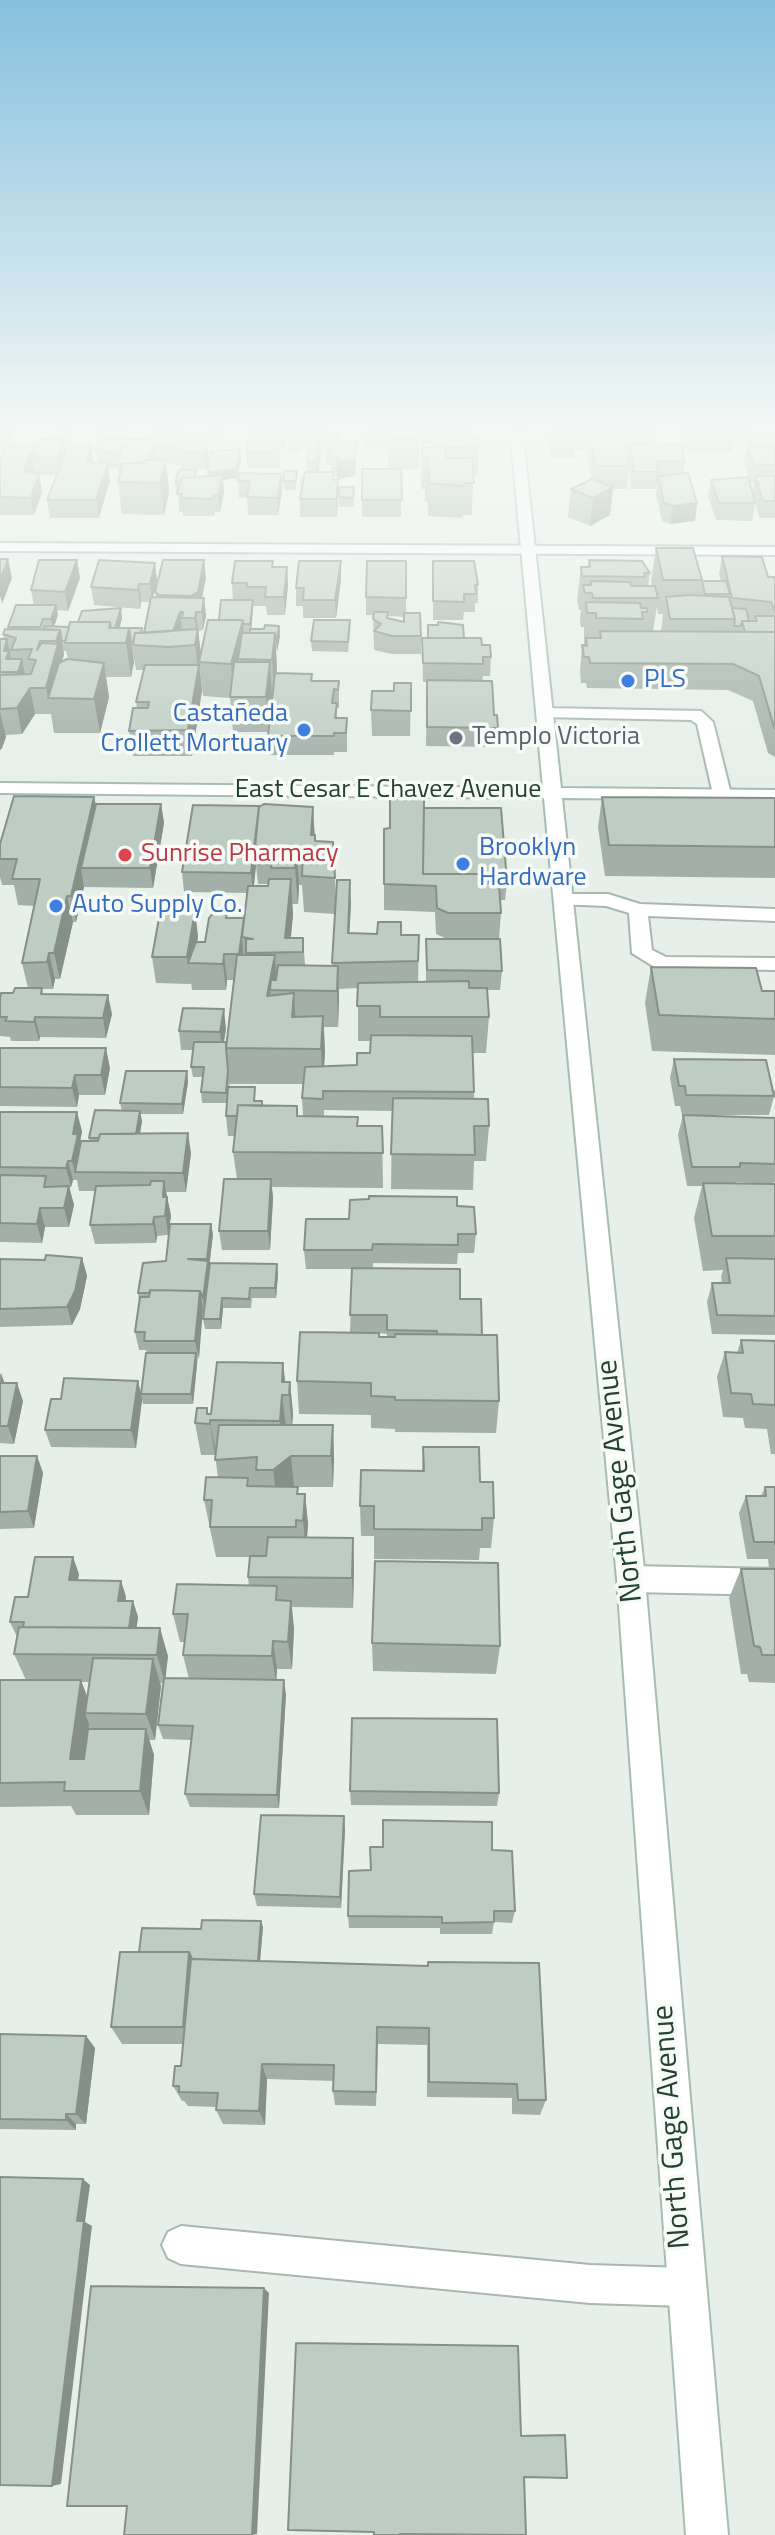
<!DOCTYPE html>
<meta charset="utf-8">
<style>
body{margin:0}
canvas{display:block;background:#e6efe9}
</style>
<canvas width="775" height="2535"></canvas>
<script>
const g = document.querySelector('canvas').getContext('2d');
g.lineJoin = 'round';
function shape(rows) {
  const path = new Path2D();
  for (const r of rows) {
    path.moveTo(r[0], r[1]);
    for (let i = 2; i < r.length; i += 2) path.lineTo(r[i], r[i + 1]);
  }
  return path;
}
function stroke(path, color, width, dash) {
  g.strokeStyle = color;
  g.lineWidth = width;
  g.lineCap = dash ? 'butt' : 'round';
  g.setLineDash(dash || []);
  g.stroke(path);
}
function paint(path, color) {
  g.fillStyle = color;
  g.fill(path, 'evenodd');
}
function drawText(font, color, halo, rows, align = 'center') {
  g.font = font + ' "Titillium Web",sans-serif';
  g.lineWidth = 7;
  g.setLineDash([]);
  g.textBaseline = 'middle';
  g.strokeStyle = halo;
  g.fillStyle = color;
  for (const [text, x, y, turn = 0] of rows) {
    g.save();
    g.translate(x, y);
    g.rotate((+turn || 0) * Math.PI / 180);
    g.textAlign = isNaN(turn) ? turn : align;
    if (halo) g.strokeText(text, 0, 0);
    g.fillText(text, 0, 0);
    g.restore();
  }
}
const lane = shape([
 [545,708,701,711,713,722,731,794,722,799,713,794,697,724,691,720,539,717,539,709,545,708],
 [562,894,608,894,640,904,775,909,775,921,648,916,652,950,666,957,775,958,775,970,656,968,632,953,629,913,606,906,555,904,555,896,562,894],
 [631,1566,775,1569,775,1595,631,1592,621,1588,617,1579,621,1570,631,1566],
 [181,2226,590,2265,685,2268,698,2274,704,2287,698,2300,685,2306,590,2303,181,2264,168,2258,162,2245,168,2232,181,2226]
]);
const street = shape([
 [0,543,775,547,775,555,0,551,0,543]
]);
const secondary = shape([
 [510,428,522,428,561,788,775,790,775,800,562,798,645,1579,728,2535,686,2535,617,1579,544,798,0,793,0,783,543,788,510,428]
]);
stroke(lane, '#a8b7af', 4);
stroke(street, '#a8b7af', 4);
stroke(secondary, '#a7bdb1', 4);
paint(lane, '#fff');
paint(street, '#fff');
paint(secondary, '#fff');
paint(shape([
 [0,428,15,428,9,445,0,445],
 [72,428,73,436,71,445,65,445,66,450,94,463,98,463,96,451,98,445,96,435,98,430,76,430,75,428,128,428,129,439,207,440,208,457,206,469,181,469,181,465,166,463,169,492,164,515,122,514,118,482,119,477,118,468,109,468,110,480,99,518,50,518,47,500,57,475,39,475,42,492,34,515,0,515,0,460,56,439,55,435],
 [137,428,180,428,180,430,137,430],
 [202,428,237,428,225,428,223,436,202,435],
 [285,428,302,439,300,452,289,452,289,441,286,441,284,450,279,450,279,468,248,468,246,451,249,442,248,433],
 [332,428,357,428,357,431,332,431],
 [364,428,419,428,419,469,391,469,401,469,401,517,362,517,362,500,388,469,388,449,364,449],
 [422,428,471,428,472,437,479,437,478,475,473,475,472,515,463,515,462,518,428,516,428,502,425,502,425,489,421,489,422,447,433,447,433,444,422,444],
 [546,428,659,428,659,430,656,430,655,441,649,441,650,444,685,462,683,474,697,503,695,521,670,524,662,521,656,494,658,479,656,489,631,489,629,470,627,489,613,489,610,515,590,526,568,517,571,489,591,479,588,458,589,450,574,450,574,458,550,458],
 [673,428,765,428,764,430,756,430,755,435,775,435,775,518,760,518,755,504,752,521,716,520,708,497,711,480,752,493,754,482,750,482,744,463,748,437,735,437,732,453,683,452,680,441,680,436,675,436],
 [325,429,326,434,340,434,340,442,357,442,355,476,337,479,337,476,334,476,338,498,337,517,300,517,300,499,301,489,300,480,307,472,307,462,309,449,303,449,303,440],
 [320,450,326,450,326,465,331,465,331,472,318,472,321,458],
 [241,459,237,478,223,480,224,492,220,512,215,512,214,516,183,516,183,512,179,512,178,492,176,492,175,483,196,470,197,477,207,476,207,469],
 [297,471,296,490,284,490,283,481],
 [281,474,282,492,278,515,248,515,247,498,239,498,238,481],
 [339,487,354,487,354,507,339,507],
 [656,548,702,580,700,596,702,581,721,581,719,574,722,556,768,577,775,577,775,757,768,753,753,701,728,690,587,688,586,683,581,683,580,671,582,645,584,646,584,627,581,627,580,619,581,610,579,610,577,600,581,567,588,567,589,560,650,573,648,586,652,586,651,581],
 [657,606,658,614,663,614,661,631,653,631],
 [77,560,80,578,68,611,57,610,58,615,54,627,69,627,78,622,121,608,122,618,119,628,142,628,142,633,144,633,150,602,141,602,140,609,94,605,91,587,155,563,157,581,153,597,156,597,155,592,206,578,202,598,204,598,206,616,203,630,198,631,201,655,219,620,233,600,232,583,273,567,287,567,288,585,285,615,267,615,266,606,253,606,251,629,264,629,279,626,280,636,276,652,277,673,312,674,312,681,339,681,339,708,337,708,337,718,347,718,347,752,334,752,334,755,269,755,268,732,233,732,230,698,203,696,199,662,202,690,192,756,133,756,129,731,137,708,136,702,144,670,136,670,133,652,134,662,131,677,106,677,109,697,100,733,54,733,51,714,35,714,22,734,5,735,6,737,2,748,0,750,0,639,4,639,3,634,8,629,8,627,34,605,31,590],
 [64,651,66,651,68,659,62,661,64,655],
 [406,561,406,613,421,636,421,654,392,654,374,650,373,615,366,615,366,597],
 [388,616,404,617,404,622,388,618],
 [433,561,478,585,478,603,475,603,475,612,464,612,463,620,433,620],
 [341,579,336,618,303,618,303,606,296,606,296,588],
 [350,630,348,652,312,651,311,641],
 [422,638,464,638,482,645,491,657,490,676,483,676,482,681,498,728,496,747,426,746,427,682,423,682],
 [411,683,410,736,372,736,371,710],
 [94,797,96,804,161,804,164,823,153,888,84,887,76,922,73,922,60,979,55,979,53,989,42,989,43,994,112,1014,106,1038,40,1037,39,1041,11,1041,10,1037,0,1036,0,998,28,988,22,963,35,906,18,905,14,885,2,885,0,877,0,844],
 [602,797,775,798,775,878,605,876,598,827],
 [259,807,313,807,315,841,333,842,336,900,350,880,349,933,419,935,418,982,426,982,426,939,502,971,500,990,487,990,489,1017,486,1053,473,1053,474,1099,489,1126,486,1161,474,1161,473,1190,391,1189,392,1111,324,1110,324,1116,358,1126,382,1126,383,1188,272,1187,273,1198,270,1250,222,1250,219,1231,237,1179,233,1152,235,1136,228,1136,226,1116,227,1103,202,1103,201,1092,202,1077,193,1077,191,1067,193,1050,181,1050,179,1031,226,1029,224,1042,226,1042,234,980,227,980,226,990,192,990,191,982,191,984,156,983,152,957,177,911,195,911,198,937,197,942,205,942,227,913,227,918,244,918,247,893,184,892,182,872],
 [256,865,258,884,268,884,268,886,254,886],
 [299,885,302,885,304,912,335,914,332,966,305,965,303,938,291,938,293,915,292,904,298,904],
 [358,988,358,1041,371,1041,370,1053,357,1065,324,1066,325,1052,324,1027,338,1027,339,989],
 [230,1082,230,1084,303,1084,302,1098,303,1116,298,1116,263,1106,256,1101,229,1087],
 [424,808,507,881,505,900,500,900,501,913,499,939,447,939,436,934,435,912,384,910,384,829,390,828],
 [651,967,762,991,775,991,775,1055,652,1051,645,1003],
 [0,1048,110,1068,105,1095,79,1095,77,1107,0,1106],
 [674,1059,774,1093,775,1089,775,1100,774,1096,769,1115,682,1115,680,1106,675,1106,670,1078],
 [187,1071,188,1082,183,1114,140,1114,142,1121,140,1134,191,1153,186,1192,166,1192,171,1216,168,1235,157,1236,156,1243,95,1244,90,1225,95,1191,79,1191,77,1180,73,1180,71,1187,69,1187,74,1205,69,1227,45,1227,42,1243,0,1242,0,1112,82,1131,80,1144,90,1141,89,1138,122,1111,120,1103],
 [683,1115,775,1118,775,1182,772,1184,736,1182,736,1184,775,1184,775,1335,712,1334,707,1302,712,1283,722,1283,721,1277,723,1270,703,1271,694,1218,702,1186,687,1186,678,1135],
 [457,1206,476,1234,474,1253,458,1253,457,1264,373,1263,373,1268,460,1299,482,1335,499,1401,496,1433,395,1432,395,1429,371,1428,371,1415,299,1414,297,1381,350,1333,352,1269,306,1269,304,1250,349,1219],
 [379,1333,387,1334,387,1337,379,1337],
 [213,1234,209,1269,278,1274,276,1298,252,1298,251,1308,223,1308,221,1329,205,1329,203,1319,204,1308,203,1308,193,1404,143,1404,142,1400,136,1448,51,1447,45,1430,138,1381,141,1393,147,1353,146,1350,139,1350,135,1332,139,1301,138,1293,166,1261],
 [82,1258,87,1276,80,1309,72,1325,0,1327,0,1259,45,1260],
 [741,1340,775,1341,775,1454,771,1454,767,1429,745,1428,743,1418,723,1417,717,1377,725,1352,737,1353],
 [0,1373,5,1383,23,1401,14,1444,0,1443],
 [285,1382,290,1382,293,1414,292,1425,333,1425,334,1457,333,1487,298,1487,298,1494,305,1494,308,1524,307,1537,353,1538,354,1568,353,1608,292,1607,294,1629,292,1669,277,1669,276,1680,286,1695,279,1808,190,1807,185,1794,191,1740,163,1739,158,1725,163,1683,160,1683,161,1686,155,1740,149,1740,154,1755,149,1815,76,1815,71,1806,0,1807,0,1681,26,1680,14,1654,17,1637,10,1622,28,1597,79,1574,78,1580,121,1581,126,1597,125,1601,133,1601,138,1617,136,1628,168,1656,165,1678,189,1679,183,1655,185,1642,180,1642,173,1614,249,1586,248,1577,250,1557,216,1557,204,1500,218,1477,215,1455,201,1455,195,1423,208,1414,211,1414],
 [81,1682,90,1682,87,1696],
 [423,1447,480,1482,494,1518,491,1548,480,1548,479,1560,374,1559,374,1536,361,1536,360,1506,422,1471],
 [0,1456,37,1456,43,1473,34,1528,0,1529],
 [765,1487,775,1487,775,1568,769,1568,768,1559,747,1559,739,1513,746,1496,761,1496],
 [741,1569,775,1569,775,1683,749,1682,747,1674,741,1674,729,1598],
 [372,1643,500,1646,496,1674,373,1671],
 [350,1791,499,1793,497,1806,351,1805],
 [345,1829,341,1908,257,1906,254,1894],
 [492,1850,515,1911,512,1923,494,1922,492,1934,440,1934,440,1928,349,1928,348,1916,371,1870],
 [261,1921,263,1927,260,1961,427,1966,546,2100,540,2115,512,2114,512,2098,427,2097,427,2045,378,2044,376,2106,335,2105,333,2091,334,2081,267,2079,265,2125,223,2124,216,2110,216,2107,188,2106,184,2101,182,2101,173,2086,181,2066,183,2044,122,2044,111,2027,139,1952,201,1929],
 [0,2034,86,2036,95,2048,86,2124,76,2124,76,2130,0,2129]
]), '#a3b0a9');
paint(shape([
 [6,428,15,428,9,445],
 [72,428,73,436,71,445,69,435],
 [127,428,128,428,130,443,127,453,125,435],
 [284,428,303,428,300,452,300,439,286,441,284,450],
 [64,439,67,456,61,475,58,458],
 [207,440,208,457,206,469,204,452],
 [320,440,321,458,317,480,316,462],
 [279,442,280,459,279,468,278,451],
 [357,442,355,476,337,479,337,462],
 [154,445,156,462,149,464],
 [91,446,94,463,86,462],
 [240,449,241,459,237,478,223,480,224,492,220,512,218,495,210,481,210,472],
 [31,452,34,470,27,488,24,471],
 [166,460,169,492,164,515,160,483],
 [108,463,110,480,99,518,96,500],
 [39,474,42,492,34,515,31,498],
 [281,474,282,492,278,515,278,498],
 [338,480,338,498,337,517,336,499],
 [613,487,610,515,590,526,593,498],
 [697,503,695,521,670,524,673,506],
 [8,559,12,578,2,604,0,595,0,581],
 [77,560,80,578,68,611,65,592],
 [204,560,206,578,199,611,196,612,201,655,198,670,195,645,197,636,191,596],
 [341,561,341,579,336,618,335,600],
 [155,563,157,581,152,602,150,584],
 [287,567,288,585,285,615,284,597],
 [139,584,141,602,140,609,138,590],
 [204,598,206,616,203,630,202,612],
 [253,600,253,610,251,634,250,624],
 [56,605,58,615,53,629,51,619],
 [121,608,122,618,117,638,115,628],
 [180,612,182,631,171,635],
 [243,620,245,654,238,659,240,677,234,698,231,664],
 [279,626,280,636,277,652,277,642],
 [129,628,134,662,131,677,126,643],
 [60,630,64,655,48,698,46,688,57,647,56,641],
 [275,633,277,667,274,694,272,660],
 [7,639,14,672,9,672,4,651],
 [22,659,27,685,23,697,18,672],
 [270,662,272,696,269,732,266,697],
 [104,663,109,697,100,733,94,699],
 [199,665,202,690,192,756,188,730],
 [30,688,35,714,22,734,17,708],
 [0,712,6,737,2,748,0,750],
 [94,797,99,823,81,868,84,887,76,922,71,896],
 [161,804,164,823,153,888,150,868],
 [259,806,255,848,256,865,253,893,251,873],
 [313,807,315,843,311,835],
 [297,849,299,885,298,904,295,868],
 [291,879,293,915,289,952,285,938],
 [350,880,351,906,348,959,348,933],
 [67,896,73,922,60,979,54,953],
 [195,911,198,937,194,963,188,963,191,984,187,957],
 [242,938,244,964,239,954],
 [49,953,55,979,53,989,47,962],
 [224,954,227,980,226,990,223,964],
 [275,955,277,991,270,990,272,1019,267,996],
 [338,966,339,1001,338,1027,337,991],
 [294,993,296,1029,294,1052,292,1017],
 [108,995,112,1014,106,1038,103,1018],
 [224,1009,226,1029,222,1051,220,1032],
 [323,1016,325,1052,323,1084,321,1049],
 [35,1017,40,1037,39,1041,34,1022],
 [106,1048,110,1068,105,1095,101,1075],
 [187,1071,188,1082,183,1114,182,1104],
 [75,1075,79,1095,77,1107,72,1088],
 [140,1111,142,1121,137,1149,135,1138],
 [77,1112,82,1131,80,1141,83,1153,75,1172,72,1161,73,1134],
 [188,1133,191,1153,186,1192,183,1173],
 [68,1161,73,1180,71,1187,66,1168],
 [271,1179,273,1198,270,1250,268,1231],
 [164,1181,171,1216,168,1235,163,1197],
 [69,1186,74,1205,69,1227,64,1208],
 [40,1208,45,1227,42,1243,37,1224],
 [154,1217,157,1236,156,1243,153,1224],
 [211,1224,213,1234,204,1308,203,1298],
 [82,1258,87,1276,80,1309,72,1325,67,1307],
 [277,1264,278,1274,276,1298,275,1288],
 [200,1291,203,1309,199,1359,195,1341],
 [222,1298,223,1308,221,1329,220,1319],
 [196,1353,197,1363,193,1404,191,1394],
 [283,1363,287,1395,282,1382],
 [1,1373,7,1391,0,1387],
 [138,1381,142,1400,136,1448,131,1430],
 [290,1382,293,1414,292,1427,289,1395],
 [17,1383,23,1401,14,1444,8,1426],
 [282,1395,286,1427,284,1453,280,1421],
 [207,1408,216,1452,215,1455,210,1424,207,1414],
 [333,1425,334,1457,333,1487,331,1456],
 [37,1456,43,1473,34,1528,28,1511],
 [291,1456,294,1487,277,1501,273,1470],
 [305,1494,308,1524,306,1551,303,1521],
 [353,1538,354,1568,353,1608,352,1578],
 [73,1557,79,1574,75,1596,69,1580],
 [121,1581,126,1597,123,1617,118,1601],
 [133,1601,138,1617,133,1653,128,1638],
 [291,1601,294,1629,292,1669,288,1642],
 [160,1628,168,1656,165,1683,157,1655],
 [273,1641,277,1669,276,1684,272,1656],
 [153,1659,161,1686,155,1740,146,1714],
 [81,1680,91,1707,85,1713,89,1724,82,1784,70,1759],
 [284,1680,286,1695,279,1808,277,1795],
 [146,1729,154,1755,149,1815,140,1791],
 [344,1816,345,1829,341,1908,340,1897],
 [261,1921,263,1927,259,1973,258,1968],
 [189,1952,197,1971,191,2044,183,2027],
 [86,2036,95,2048,86,2124,76,2114],
 [262,2064,267,2079,265,2125,259,2111],
 [66,2114,76,2124,76,2130,66,2120],
 [83,2179,90,2185,85,2222,92,2226,61,2484,52,2486,77,2221],
 [264,2288,269,2293,257,2534,252,2535]
]), '#859089');
const building = shape([
 [57,428,71,428,69,435,55,435,57,428],
 [98,428,127,428,125,435,96,435,98,428],
 [249,428,284,428,283,433,248,433,249,428],
 [388,428,419,428,420,438,388,438,388,428],
 [551,428,575,428,576,435,552,435,551,428],
 [597,428,621,428,630,466,595,466,590,435,598,435,597,428],
 [305,429,325,429,325,434,340,434,340,440,303,440,305,429],
 [154,430,182,430,179,440,207,440,204,452,180,452,181,448,154,445,150,460,144,460,143,463,117,464,123,445,119,451,96,451,100,439,151,439,154,430],
 [290,432,301,432,300,443,289,442,290,432],
 [440,432,472,432,472,437,479,437,479,444,472,444,473,447,445,447,445,458,472,458,474,483,464,483,464,486,429,483,429,470,426,470,430,457,422,457,422,447,440,447,440,440,433,440,433,433,440,432],
 [623,435,647,435,650,444,630,444,630,447,626,447,623,435],
 [749,435,775,435,775,446,753,446,749,435],
 [41,439,64,439,58,458,33,457,35,452,31,452,24,471,39,474,31,498,0,497,0,460,6,446,38,446,41,439],
 [310,440,320,440,316,462,307,462,310,440],
 [248,442,279,442,278,451,246,451,248,442],
 [326,442,357,442,355,459,337,462,338,458,330,458,331,448,326,448,326,442],
 [630,444,681,445,685,462,656,461,659,472,634,472,630,444],
 [68,446,91,446,86,462,108,463,96,500,47,500,68,446],
 [747,446,775,446,775,465,753,465,747,446],
 [240,449,236,469,210,472,207,469,211,451,240,449],
 [144,460,166,460,160,483,118,482,123,463,143,463,144,460],
 [362,469,401,469,402,500,362,500,362,469],
 [179,470,196,470,194,477,181,478,180,483,175,483,179,470],
 [284,471,297,471,296,481,283,481,284,471],
 [305,472,334,472,333,480,338,480,336,499,300,499,305,472],
 [239,473,281,474,278,498,247,497,250,481,238,481,239,473],
 [688,473,697,503,673,506,664,503,658,476,688,473],
 [223,475,218,495,214,495,213,499,181,498,182,494,177,494,181,478,223,475],
 [755,476,775,476,775,501,763,501,755,476],
 [748,477,755,503,719,503,711,480,748,477],
 [592,479,613,487,593,498,571,489,592,479],
 [339,487,354,487,353,498,339,497,339,487],
 [656,548,693,548,702,580,663,580,656,548],
 [722,556,762,557,768,577,775,577,775,612,771,602,732,598,722,556],
 [0,559,8,559,0,581,0,559],
 [39,560,77,560,65,592,31,590,39,560],
 [99,560,155,563,150,584,139,584,138,590,91,587,99,560],
 [163,560,204,560,198,592,191,596,159,595,155,592,163,560],
 [589,560,642,561,650,573,644,573,645,577,582,576,581,567,590,567,589,560],
 [235,561,273,561,272,567,287,567,284,597,265,597,266,587,247,587,247,583,232,583,235,561],
 [299,561,341,561,335,600,303,600,304,588,296,588,299,561],
 [367,561,406,561,406,598,366,597,367,561],
 [433,561,474,561,478,585,475,585,476,594,464,594,464,602,433,601,433,561],
 [591,581,630,582,631,586,655,586,658,598,593,598,592,593,585,593,583,585,591,585,591,581],
 [702,581,726,581,730,594,705,594,702,581],
 [690,595,729,597,735,619,670,619,666,597,690,595],
 [151,597,204,598,202,612,196,612,195,618,182,618,183,612,180,612,173,631,144,633,151,597],
 [221,600,253,600,250,624,243,624,243,620,219,620,221,600],
 [586,602,640,603,641,608,647,608,647,612,642,612,643,619,596,618,596,613,587,613,586,602],
 [16,605,56,605,51,619,43,619,40,627,8,627,16,605],
 [121,608,115,628,142,628,141,633,135,633,133,642,131,642,129,628,111,628,110,622,78,622,82,611,121,608],
 [732,608,746,609,749,621,742,621,741,626,734,626,735,619,732,608],
 [374,612,388,612,387,618,404,622,404,613,420,613,421,636,392,636,374,631,381,624,373,619,374,612],
 [755,616,775,616,775,632,745,632,742,621,757,621,755,616],
 [208,620,243,620,231,664,199,662,208,620],
 [314,620,350,620,348,642,311,641,314,620],
 [70,622,110,622,109,628,129,628,126,643,65,643,70,622],
 [438,622,463,625,464,638,428,638,428,625,438,625,438,622],
 [265,625,279,626,277,642,275,633,250,633,250,629,264,629,265,625],
 [45,626,69,627,65,641,62,641,60,630,44,629,45,626],
 [5,629,60,630,56,641,40,641,37,650,42,643,58,644,46,688,30,688,17,708,0,709,0,675,31,674,36,660,28,659,32,649,11,650,16,638,3,634,5,629],
 [198,629,195,645,168,647,133,645,135,633,198,629],
 [600,631,775,632,775,728,774,727,759,676,733,664,590,663,589,657,584,657,582,645,587,646,586,638,601,638,600,631],
 [242,633,275,633,272,660,238,659,242,633],
 [422,638,481,638,482,645,490,645,491,657,483,657,483,664,423,663,422,638],
 [0,639,7,639,4,651,9,651,6,659,22,659,18,672,0,672,0,639],
 [67,659,104,663,94,699,48,698,59,663,67,659],
 [234,662,270,662,266,697,230,697,234,662],
 [145,665,199,665,188,730,129,731,133,708,148,708,149,702,136,702,145,665],
 [275,673,312,674,311,681,339,681,338,690,334,689,332,703,337,703,335,718,347,718,346,733,334,733,334,736,268,736,275,673],
 [427,680,492,681,494,715,497,715,498,728,427,727,427,680],
 [394,683,411,683,411,711,371,710,372,691,394,691,394,683],
 [14,796,94,797,71,896,67,896,54,953,49,953,47,962,22,963,40,879,12,879,17,859,0,859,0,844,14,796],
 [602,797,775,798,775,847,609,845,602,797],
 [390,799,424,799,423,874,489,874,489,883,499,884,501,913,448,913,437,908,436,886,384,884,384,829,390,828,390,799],
 [96,804,161,804,150,868,81,868,96,804],
 [264,804,313,807,311,835,315,835,315,841,333,842,335,878,302,876,303,850,297,849,295,868,271,868,273,848,255,848,259,807,264,804],
 [193,805,259,806,251,873,182,872,193,805],
 [424,808,501,808,507,881,489,881,489,874,423,874,424,808],
 [269,879,291,879,285,938,303,938,303,952,246,953,246,939,253,939,242,937,248,886,268,886,269,879],
 [337,880,350,880,348,933,377,934,378,922,401,922,401,935,419,935,418,961,332,963,337,880],
 [161,907,176,907,175,911,195,911,187,957,152,957,161,907],
 [213,913,227,913,226,918,244,918,239,954,224,954,223,964,188,963,196,942,205,942,209,918,213,913],
 [426,939,500,939,502,971,427,970,426,939],
 [237,955,275,955,267,996,294,993,292,1017,323,1016,321,1049,226,1048,237,955],
 [278,965,338,966,337,991,270,990,271,980,276,980,278,965],
 [651,967,756,968,762,991,775,991,775,1019,659,1015,651,967],
 [469,981,469,988,487,988,489,1017,380,1017,380,1006,357,1006,358,983,469,981],
 [15,988,42,988,41,994,108,995,103,1018,35,1017,34,1022,5,1021,7,1017,0,1017,0,998,1,993,13,993,15,988],
 [183,1008,224,1009,220,1032,179,1031,183,1008],
 [371,1035,472,1036,474,1092,323,1091,323,1099,302,1098,305,1067,357,1065,357,1053,370,1053,371,1035],
 [194,1042,226,1042,226,1048,228,1071,226,1093,201,1092,204,1067,191,1067,194,1042],
 [0,1048,106,1048,101,1075,75,1075,72,1088,0,1087,0,1048],
 [674,1059,766,1060,774,1096,686,1095,685,1086,679,1086,674,1059],
 [126,1071,187,1071,182,1104,120,1103,126,1071],
 [228,1087,255,1087,254,1101,262,1101,262,1106,238,1105,237,1116,226,1116,228,1087],
 [393,1098,488,1099,489,1126,474,1126,475,1155,391,1154,393,1098],
 [238,1105,297,1106,297,1116,358,1117,357,1126,382,1126,383,1153,233,1152,238,1105],
 [95,1110,140,1111,136,1134,100,1134,99,1138,89,1138,95,1110],
 [0,1112,77,1112,73,1134,78,1134,72,1161,68,1161,66,1168,0,1167,0,1112],
 [683,1115,775,1118,775,1164,740,1163,740,1167,692,1167,683,1115],
 [188,1133,183,1173,75,1172,81,1141,98,1141,100,1134,188,1133],
 [0,1175,46,1176,44,1187,69,1186,64,1208,40,1208,37,1224,0,1223,0,1175],
 [224,1179,271,1179,268,1231,219,1231,224,1179],
 [151,1181,164,1181,163,1197,167,1197,165,1216,154,1217,153,1224,90,1225,96,1186,150,1185,151,1181],
 [703,1183,775,1184,775,1236,712,1236,703,1183],
 [369,1196,457,1197,457,1206,474,1207,476,1234,458,1234,458,1245,373,1244,372,1250,304,1250,306,1219,349,1219,350,1200,369,1199,369,1196],
 [170,1224,211,1224,207,1259,188,1259,208,1261,203,1298,200,1291,150,1290,150,1293,138,1293,143,1263,166,1261,170,1224],
 [46,1255,82,1258,75,1291,67,1307,0,1309,0,1259,45,1260,46,1255],
 [726,1258,775,1259,775,1316,717,1315,712,1283,730,1283,726,1258],
 [210,1263,277,1264,275,1288,250,1288,249,1299,222,1298,220,1319,203,1319,210,1263],
 [352,1268,460,1269,460,1299,481,1299,482,1335,437,1334,437,1331,387,1330,387,1315,350,1315,352,1268],
 [150,1290,200,1291,195,1341,144,1341,145,1332,135,1332,140,1297,149,1297,150,1290],
 [300,1332,379,1333,379,1337,395,1337,395,1334,497,1335,499,1401,395,1400,395,1397,371,1396,371,1383,297,1381,300,1332],
 [741,1340,775,1341,775,1405,753,1404,751,1394,731,1393,725,1352,743,1353,741,1340],
 [146,1353,196,1353,191,1394,141,1394,146,1353],
 [217,1362,283,1363,282,1382,290,1382,289,1395,282,1395,280,1421,210,1420,210,1424,195,1423,197,1408,207,1408,207,1414,211,1414,217,1362],
 [64,1378,138,1381,131,1430,45,1430,51,1399,61,1399,64,1378],
 [0,1383,17,1383,8,1426,0,1426,0,1383],
 [219,1425,333,1425,331,1456,291,1456,273,1470,256,1470,257,1457,215,1460,219,1425],
 [423,1447,479,1447,480,1482,493,1482,494,1518,482,1518,482,1530,374,1529,374,1506,360,1506,361,1470,424,1471,423,1447],
 [0,1456,37,1456,28,1511,0,1512,0,1456],
 [206,1477,248,1478,247,1486,298,1487,297,1494,305,1494,303,1521,296,1520,296,1527,210,1527,212,1500,204,1500,206,1477],
 [765,1487,775,1487,775,1544,775,1542,754,1542,746,1496,766,1496,765,1487],
 [268,1537,353,1538,352,1578,248,1577,250,1556,266,1556,268,1537],
 [35,1557,73,1557,69,1580,121,1581,118,1601,133,1601,129,1628,23,1627,24,1622,10,1622,15,1597,28,1597,35,1557],
 [375,1561,498,1563,500,1646,372,1643,375,1561],
 [741,1569,775,1569,775,1655,762,1655,760,1647,754,1646,741,1569],
 [177,1584,277,1586,276,1600,291,1601,288,1642,273,1641,272,1656,183,1655,188,1614,173,1614,177,1584],
 [19,1627,160,1628,157,1655,14,1654,19,1627],
 [93,1658,153,1659,146,1714,85,1713,93,1658],
 [164,1678,284,1680,277,1795,185,1794,193,1726,158,1725,164,1678],
 [0,1680,81,1680,70,1759,84,1759,88,1729,146,1729,140,1791,64,1791,65,1782,0,1783,0,1680],
 [352,1718,497,1719,499,1793,350,1791,352,1718],
 [261,1815,344,1816,340,1897,254,1894,261,1815],
 [383,1820,492,1822,492,1850,512,1851,515,1911,494,1911,494,1922,442,1923,442,1917,348,1916,349,1871,371,1870,370,1847,383,1847,383,1820],
 [202,1920,261,1921,258,1961,194,1959,192,1959,189,1952,139,1952,142,1928,201,1929,202,1920],
 [120,1952,189,1952,183,2027,111,2027,120,1952],
 [191,1959,428,1966,428,1962,539,1963,546,2100,518,2100,517,2084,429,2082,429,2028,377,2027,376,2092,333,2091,334,2065,262,2064,259,2111,216,2110,218,2093,179,2092,179,2086,173,2086,175,2066,181,2066,191,1959],
 [0,2034,86,2036,76,2114,66,2114,66,2120,0,2119,0,2034],
 [0,2177,83,2179,77,2221,84,2221,52,2486,0,2485,0,2177],
 [91,2286,264,2288,252,2535,124,2535,127,2506,67,2506,91,2286],
 [296,2343,518,2346,521,2436,565,2435,567,2478,524,2477,526,2535,400,2534,400,2535,374,2535,374,2532,288,2530,296,2343]
]);
paint(building, '#becdc4');
stroke(building, '#859089', 2);
const sky = g.createLinearGradient(0, 0, 0, 783);
sky.addColorStop(0, '#85c0de');
sky.addColorStop(0.55, '#f4f8f5');
sky.addColorStop(1, '#f4f8f500');
g.fillStyle = sky;
g.fillRect(0, 0, 775, 783);
for (const [x, y, r, color] of [
 [628,681,8,"#3f7fe0"],
 [304,730,8,"#3f7fe0"],
 [456,738,8,"#6b7280"],
 [125,855,8,"#e0444e"],
 [463,864,8,"#3f7fe0"],
 [56,906,8,"#3f7fe0"]
]) {
  const dot = new Path2D();
  dot.arc(x, y, r, 0, 2 * Math.PI);
  g.fillStyle = color;
  g.fill(dot);
  stroke(dot, '#f7fbf8', 3);
}
drawText('26px', '#366cbe', '#f7fbf8', [
 ["PLS",644,681],
 ["Castañeda",288,715,"right"],
 ["Crollett Mortuary",288,745,"right"],
 ["Brooklyn",479,849],
 ["Hardware",479,879],
 ["Auto Supply Co.",72,906]
], 'left');
drawText('26px', '#5b616d', '#f7fbf8', [
 ["Templo Victoria",472,738]
], 'left');
drawText('26px', '#254133', '#f7fbf8', [
 ["East Cesar E Chavez Avenue",388,791]
]);
drawText('26px', '#be3a42', '#f7fbf8', [
 ["Sunrise Pharmacy",141,855]
], 'left');
drawText('30px', '#254133', '#f7fbf8', [
 ["North Gage Avenue",621,1481,-96],
 ["North Gage Avenue",673,2127,-94]
]);
</script>
